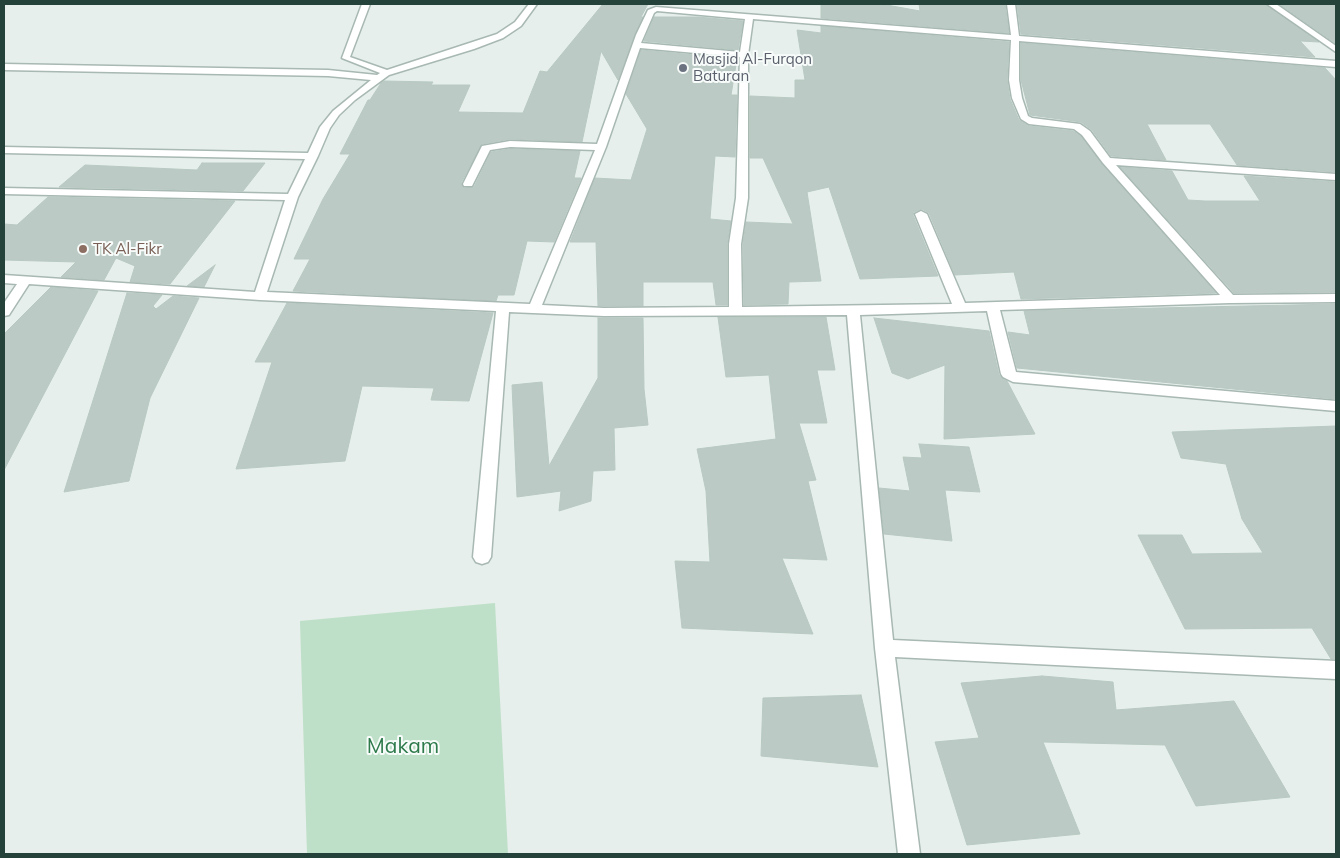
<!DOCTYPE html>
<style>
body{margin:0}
#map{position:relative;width:1340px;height:858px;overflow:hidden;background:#e6efeb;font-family:Mulish,sans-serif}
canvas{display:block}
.frame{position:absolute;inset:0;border:5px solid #24423a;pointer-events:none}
</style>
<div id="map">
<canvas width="1340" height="858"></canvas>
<div class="frame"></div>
</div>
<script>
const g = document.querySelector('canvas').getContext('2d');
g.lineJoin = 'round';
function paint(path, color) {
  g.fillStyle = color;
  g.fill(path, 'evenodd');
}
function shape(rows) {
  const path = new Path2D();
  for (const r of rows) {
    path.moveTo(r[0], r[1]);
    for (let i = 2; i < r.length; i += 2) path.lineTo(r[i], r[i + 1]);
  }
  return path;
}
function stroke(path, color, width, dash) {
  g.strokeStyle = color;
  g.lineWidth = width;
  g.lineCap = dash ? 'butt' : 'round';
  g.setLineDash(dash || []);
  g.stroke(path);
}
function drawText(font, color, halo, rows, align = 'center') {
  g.font = font + ' Mulish,sans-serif';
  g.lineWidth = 4;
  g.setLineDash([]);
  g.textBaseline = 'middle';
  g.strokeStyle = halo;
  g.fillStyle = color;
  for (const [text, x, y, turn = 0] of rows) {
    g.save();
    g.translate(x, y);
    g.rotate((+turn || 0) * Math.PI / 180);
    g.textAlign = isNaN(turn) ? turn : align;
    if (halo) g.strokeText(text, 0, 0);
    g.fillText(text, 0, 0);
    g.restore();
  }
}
paint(shape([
 [495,603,508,854,307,854,300,621]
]), '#bfe0c8');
const building = shape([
 [603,4,648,4,641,17,643,17,618,80,601,51,582,142,510,139,482,144,461,183,464,188,474,187,491,152,510,149,580,151,574,178,581,178,554,242,527,241,514,295,498,295,496,301,293,291,310,259,294,259,323,199,350,154,340,154,368,100,370,100,381,83,384,81,433,82,431,85,470,85,458,112,523,113,540,71,547,72,603,4],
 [821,4,881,4,920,11,919,4,1005,4,1009,33,821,18,821,4],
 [1017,4,1265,4,1319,42,1300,41,1315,57,1021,34,1017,4],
 [1279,4,1336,4,1336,43,1335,43,1279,4],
 [654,17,698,17,743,21,738,50,644,41,654,17],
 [821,26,1009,42,1007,80,1010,99,1019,120,1029,126,1073,131,1081,136,1102,164,1216,293,1021,299,1014,272,955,275,929,213,922,209,914,212,913,215,938,276,860,279,829,187,807,192,821,281,789,282,788,304,744,305,743,244,746,222,793,224,763,158,750,158,750,96,795,98,795,80,805,80,797,30,821,33,821,26],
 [1021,43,1325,68,1336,80,1336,172,1237,165,1210,124,1147,124,1166,160,1111,156,1092,130,1081,122,1030,115,1021,80,1021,43],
 [641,50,737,59,731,95,737,95,735,157,715,156,710,219,731,221,727,244,727,305,716,305,713,282,643,282,643,306,598,306,596,242,570,242,595,178,631,180,647,129,626,94,641,50],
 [202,163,265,163,243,191,59,187,85,165,197,170,202,163],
 [1120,167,1172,171,1188,200,1205,201,1260,201,1244,176,1336,182,1336,292,1234,293,1120,167],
 [48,197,235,201,170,284,130,282,135,266,116,258,104,280,61,277,76,262,4,260,4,224,17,225,48,197],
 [215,265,204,287,187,286,215,265],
 [51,287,98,291,4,470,4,334,51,287],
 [127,293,162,295,153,306,156,309,173,296,199,298,150,398,129,481,64,492,127,293],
 [287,303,493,313,469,401,431,400,434,388,362,386,345,461,236,469,272,362,255,362,287,303],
 [1336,304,1336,399,1017,368,1008,332,1030,335,1024,311,1336,304],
 [718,317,826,317,835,370,817,370,827,423,799,423,816,480,808,481,827,560,782,558,813,634,682,628,675,561,710,562,706,491,697,449,776,439,769,375,726,377,718,317],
 [598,318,643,318,644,389,648,425,614,428,615,470,593,471,591,501,559,511,561,491,517,497,512,385,542,382,549,466,598,378,598,318],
 [874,318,989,331,999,375,1007,381,1035,434,944,439,945,365,908,379,892,373,874,318],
 [1336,426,1336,659,1331,659,1312,628,1185,629,1138,535,1182,535,1192,554,1263,553,1242,519,1226,464,1181,458,1172,432,1336,426],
 [919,444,969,447,980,492,945,490,952,541,884,534,879,488,910,491,903,457,922,458,919,444],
 [1042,676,1113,682,1116,710,1234,701,1290,797,1196,806,1165,745,1043,742,1080,834,967,845,935,742,979,738,961,683,1042,676],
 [861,695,878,767,761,756,763,698,861,695]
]);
paint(building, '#bbcac4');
stroke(building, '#b8c9c2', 1);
const minor = shape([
 [362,4,370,4,350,57,387,70,497,34,515,22,529,4,537,4,521,26,503,38,474,49,389,75,355,100,339,115,330,128,318,156,298,197,267,292,530,304,595,150,510,147,490,150,472,186,464,186,463,184,482,146,510,141,597,144,636,35,648,10,656,7,1011,35,1007,4,1015,4,1019,36,1336,61,1336,67,1019,41,1019,80,1022,98,1028,116,1032,118,1080,124,1090,131,1110,158,1336,174,1336,180,1116,165,1233,295,1336,294,1336,302,1230,303,1000,310,1016,372,1336,401,1336,411,1013,382,1003,377,1001,374,987,311,860,315,893,640,1336,661,1336,679,895,657,920,854,898,854,875,648,847,315,604,316,509,312,491,557,488,562,482,564,476,562,473,557,496,311,260,300,29,284,9,315,4,316,4,303,17,284,4,283,4,275,255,292,285,200,4,194,4,188,288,194,305,159,4,153,4,147,308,153,320,127,333,111,371,80,328,76,4,70,4,64,328,70,377,75,380,73,342,58,362,4],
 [657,11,745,19,740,52,641,43,654,13,657,11],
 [753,19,1011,40,1009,80,1012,98,1021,119,1029,124,1074,129,1082,135,1103,163,1220,295,965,303,927,214,921,211,915,214,952,304,742,307,741,244,748,198,748,55,753,19],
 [640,48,740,57,736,198,729,244,729,307,604,308,542,305,606,147,640,48],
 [1267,4,1276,4,1336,46,1336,52,1267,4]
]);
stroke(minor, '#a8b8b2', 3);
paint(minor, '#fff');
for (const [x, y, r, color] of [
 [683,68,5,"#6b7280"],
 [83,249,5,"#8d6e63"]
]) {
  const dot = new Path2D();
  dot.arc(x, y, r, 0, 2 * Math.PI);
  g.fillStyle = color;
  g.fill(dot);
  stroke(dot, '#f7fbf9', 2);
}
drawText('15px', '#5b616d', '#f7fbf9', [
 ["Masjid Al-Furqon",693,59],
 ["Baturan",693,76]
], 'left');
drawText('15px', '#785e54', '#f7fbf9', [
 ["TK Al-Fikr",93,249]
], 'left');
drawText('21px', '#2d7a4b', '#f7fbf9', [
 ["Makam",403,747]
]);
</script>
